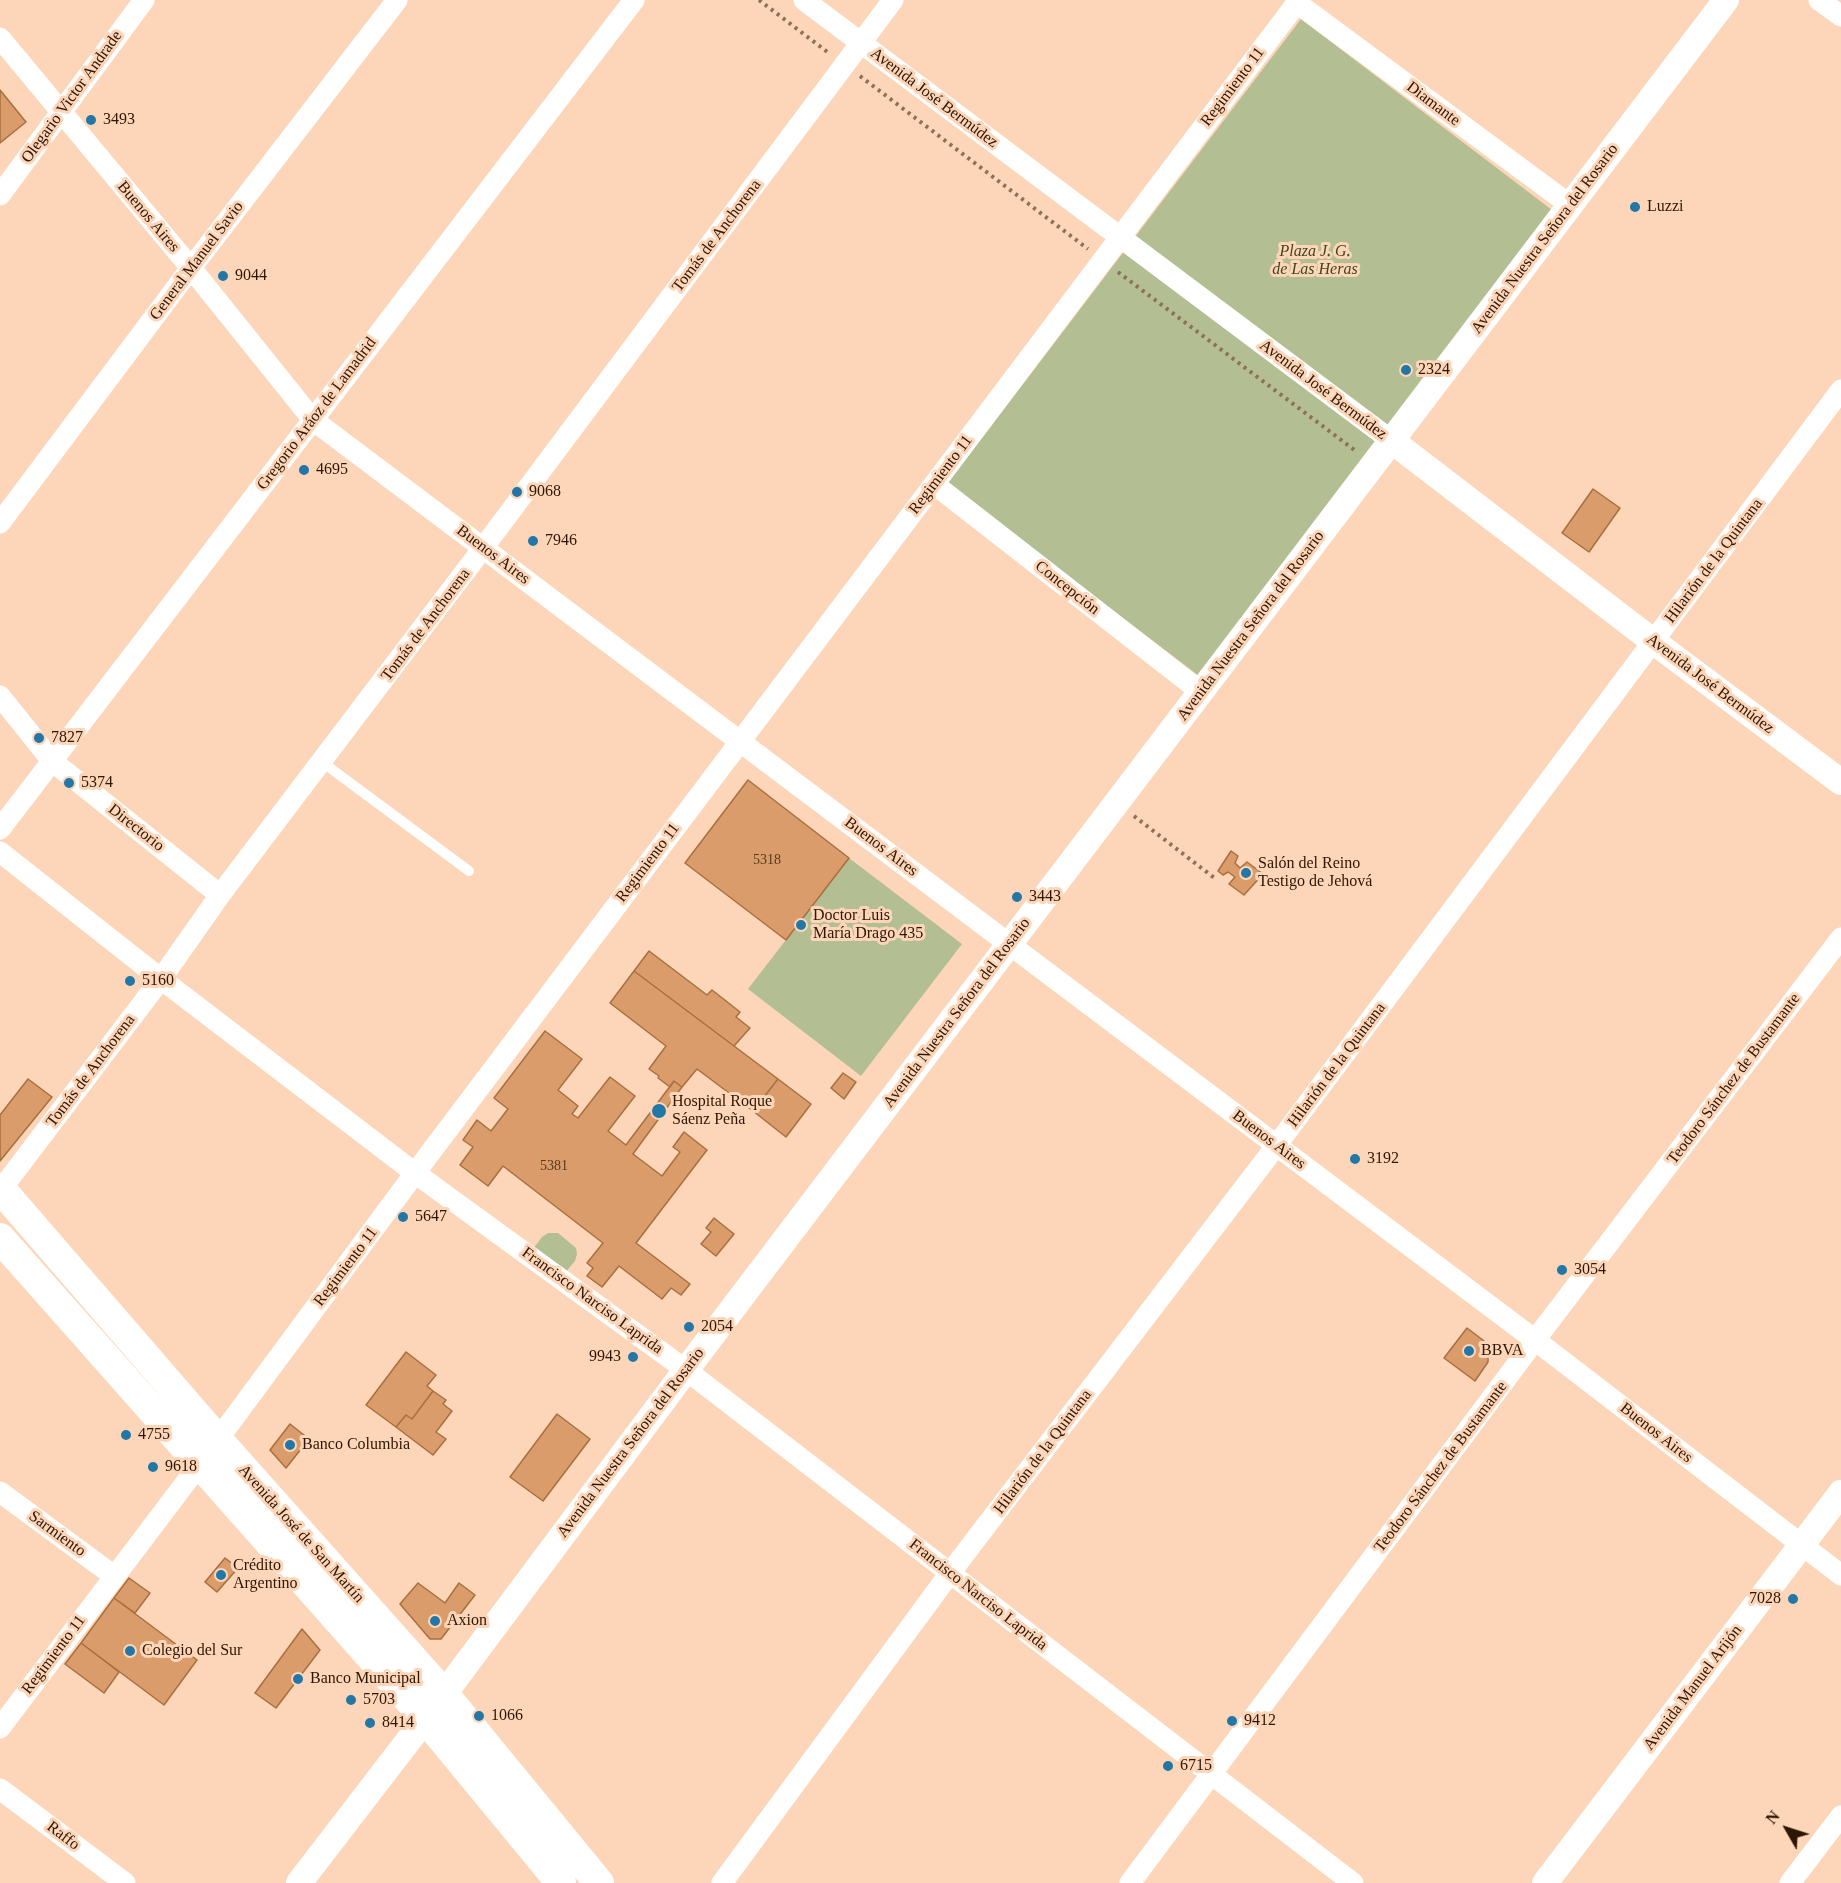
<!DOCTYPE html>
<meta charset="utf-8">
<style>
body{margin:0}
#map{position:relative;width:1841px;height:1883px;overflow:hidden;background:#fdd6b9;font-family:"Times New Roman",serif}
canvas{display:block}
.north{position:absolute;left:1757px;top:1799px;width:60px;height:60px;-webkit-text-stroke:4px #fdd6b9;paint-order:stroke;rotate:309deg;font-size:16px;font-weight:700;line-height:24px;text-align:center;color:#2d1603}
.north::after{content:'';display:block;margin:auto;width:21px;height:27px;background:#2d1603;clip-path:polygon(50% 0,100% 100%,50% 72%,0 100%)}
</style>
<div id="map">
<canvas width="1841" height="1883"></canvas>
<div class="north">N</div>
</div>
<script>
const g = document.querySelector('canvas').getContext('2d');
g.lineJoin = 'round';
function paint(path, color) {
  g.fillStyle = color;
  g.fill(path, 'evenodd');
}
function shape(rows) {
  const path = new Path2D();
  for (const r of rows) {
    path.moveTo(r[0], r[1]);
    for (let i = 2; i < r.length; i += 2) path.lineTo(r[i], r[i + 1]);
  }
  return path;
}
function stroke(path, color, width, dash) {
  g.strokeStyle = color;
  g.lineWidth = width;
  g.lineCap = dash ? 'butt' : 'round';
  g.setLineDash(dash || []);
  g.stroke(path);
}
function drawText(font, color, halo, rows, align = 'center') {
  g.font = font + ' "Times New Roman",serif';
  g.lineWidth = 6;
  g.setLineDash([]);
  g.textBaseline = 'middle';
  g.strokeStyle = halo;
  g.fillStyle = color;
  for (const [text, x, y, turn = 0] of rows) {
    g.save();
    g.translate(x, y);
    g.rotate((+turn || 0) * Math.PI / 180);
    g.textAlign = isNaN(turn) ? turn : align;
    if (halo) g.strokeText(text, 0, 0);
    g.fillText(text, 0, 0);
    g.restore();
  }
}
paint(shape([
 [1301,19,1552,210,1198,675,947,484],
 [849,858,962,944,861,1076,748,989],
 [548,1233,558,1233,576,1248,577,1254,575,1261,564,1274,532,1250,542,1237]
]), '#b4be93');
const building = shape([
 [0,90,26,122,0,143,0,90],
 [1593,489,1620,508,1589,552,1562,533,1593,489],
 [748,780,849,858,786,940,685,863,748,780],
 [1231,851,1238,856,1235,863,1240,868,1247,862,1263,874,1244,895,1229,884,1235,877,1228,872,1223,875,1218,871,1231,851],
 [649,951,707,995,712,990,740,1012,736,1017,750,1028,734,1046,634,971,649,951],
 [634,971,778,1079,753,1111,697,1069,682,1087,674,1081,670,1087,658,1078,659,1076,649,1069,666,1046,610,1003,634,971],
 [545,1031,582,1059,558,1090,578,1106,572,1114,578,1118,610,1077,635,1096,608,1131,626,1145,674,1081,682,1087,633,1154,662,1176,680,1152,673,1147,684,1132,707,1150,636,1243,690,1284,681,1295,671,1288,662,1299,619,1266,602,1287,587,1276,593,1268,587,1263,603,1243,503,1166,488,1186,460,1165,473,1147,463,1140,477,1120,491,1131,508,1109,494,1098,545,1031],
 [843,1073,856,1082,844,1099,831,1088,843,1073],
 [28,1079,52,1097,0,1161,0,1115,28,1079],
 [778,1079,811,1104,786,1137,753,1111,778,1079],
 [714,1218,734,1234,716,1256,701,1244,711,1232,706,1228,714,1218],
 [1467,1328,1488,1344,1488,1362,1475,1381,1444,1358,1467,1328],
 [406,1352,436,1375,427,1386,433,1391,412,1419,406,1415,396,1427,366,1405,406,1352],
 [433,1391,446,1400,443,1404,452,1411,436,1432,446,1439,433,1455,396,1427,406,1415,412,1419,433,1391],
 [557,1414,590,1439,543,1501,510,1477,557,1414],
 [290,1424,309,1439,286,1468,270,1450,290,1424],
 [225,1558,238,1568,217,1592,205,1582,225,1558],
 [129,1578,150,1593,135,1613,114,1598,129,1578],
 [418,1583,445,1603,459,1583,475,1595,441,1639,430,1639,400,1604,418,1583],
 [114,1598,197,1660,164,1705,81,1643,114,1598],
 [302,1629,320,1650,276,1708,255,1693,302,1629],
 [81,1643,119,1672,104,1693,65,1664,81,1643]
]);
paint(building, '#da9c6b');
stroke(building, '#a96f3f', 1.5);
stroke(shape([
 [759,0,830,54],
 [860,76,1088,249],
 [1118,272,1357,452],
 [1134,816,1217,880]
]), '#8e7058', 4, [3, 4.5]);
stroke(shape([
 [322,762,469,871]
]), '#fff', 10);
stroke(shape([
 [804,0,1392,441],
 [1819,0,1841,16],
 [1297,3,1570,205],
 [0,38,191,268,313,420,1535,1340,1841,1575],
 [0,195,144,0],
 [934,484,1201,692],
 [0,523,191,268,397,0],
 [0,696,52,761,220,895],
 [0,829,634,0],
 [0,852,161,979,415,1173,686,1370,1353,1883],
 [0,1191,161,979,220,895,483,548,893,0],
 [0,1492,114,1576],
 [0,1728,199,1465,415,1173,1299,0],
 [0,1789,125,1883],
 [722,1883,950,1573,1276,1146,1841,390],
 [1130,1883,1535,1340,1841,938],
 [1790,1883,1841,1816]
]), '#fff', 21);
stroke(shape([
 [1392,441,1654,642,1841,782],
 [299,1883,435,1706,686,1370,1726,0],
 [1545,1883,1841,1493]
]), '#fff', 26);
stroke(shape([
 [0,1188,218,1440,444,1694,599,1883],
 [0,1238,425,1718,561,1883]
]), '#fff', 30);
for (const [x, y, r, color] of [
 [91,120,6,"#2277a7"],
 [1635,207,6,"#2277a7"],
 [223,276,6,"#2277a7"],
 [1406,370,6,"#2277a7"],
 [304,470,6,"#2277a7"],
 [517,492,6,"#2277a7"],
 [533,541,6,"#2277a7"],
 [39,738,6,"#2277a7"],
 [69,783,6,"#2277a7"],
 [1246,873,6,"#2277a7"],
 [1017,897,6,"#2277a7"],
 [801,925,6,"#2277a7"],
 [130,981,6,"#2277a7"],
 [659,1111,8,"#2277a7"],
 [1355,1159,6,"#2277a7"],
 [403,1217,6,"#2277a7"],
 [1562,1270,6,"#2277a7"],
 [689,1327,6,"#2277a7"],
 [1469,1351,6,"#2277a7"],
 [633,1357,6,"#2277a7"],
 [126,1435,6,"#2277a7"],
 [290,1445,6,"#2277a7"],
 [153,1467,6,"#2277a7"],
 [221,1575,6,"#2277a7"],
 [1793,1599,6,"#2277a7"],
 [435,1621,6,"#2277a7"],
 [130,1651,6,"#2277a7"],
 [298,1679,6,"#2277a7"],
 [351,1700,6,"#2277a7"],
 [479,1716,6,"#2277a7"],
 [1232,1721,6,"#2277a7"],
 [370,1723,6,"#2277a7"],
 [1168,1766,6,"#2277a7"]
]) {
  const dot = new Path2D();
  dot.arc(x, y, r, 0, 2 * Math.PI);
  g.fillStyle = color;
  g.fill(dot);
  stroke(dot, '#fdd6b9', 2);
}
drawText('14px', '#58381d', null, [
 ["5318",767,860],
 ["5381",554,1166]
]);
drawText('16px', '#2d1603', '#fdd6b9', [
 ["Regimiento 11",1233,87,-53],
 ["Olegario Victor Andrade",72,97,-54],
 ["Avenida José Bermúdez",934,98,37],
 ["Diamante",1433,104,37],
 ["Buenos Aires",148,217,50],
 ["Tomás de Anchorena",717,236,-53],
 ["Avenida Nuestra Señora del Rosario",1545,239,-53],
 ["General Manuel Savio",197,261,-53],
 ["Avenida José Bermúdez",1323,390,37],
 ["Gregorio Aráoz de Lamadrid",317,414,-53],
 ["Regimiento 11",941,475,-53],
 ["Buenos Aires",493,555,37],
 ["Hilarión de la Quintana",1714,561,-53],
 ["Concepción",1067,588,38],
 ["Tomás de Anchorena",426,625,-53],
 ["Avenida Nuestra Señora del Rosario",1251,626,-53],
 ["Avenida José Bermúdez",1710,684,37],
 ["Directorio",136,828,38],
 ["Buenos Aires",881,847,37],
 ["Regimiento 11",648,863,-53],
 ["Avenida Nuestra Señora del Rosario",957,1013,-53],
 ["Hilarión de la Quintana",1337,1065,-53],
 ["Tomás de Anchorena",91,1071,-53],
 ["Teodoro Sánchez de Bustamante",1734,1079,-53],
 ["Buenos Aires",1269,1140,37],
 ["Regimiento 11",346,1267,-53],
 ["Francisco Narciso Laprida",592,1301,36],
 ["Buenos Aires",1656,1433,38],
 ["Avenida Nuestra Señora del Rosario",631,1443,-53],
 ["Hilarión de la Quintana",1043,1452,-53],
 ["Teodoro Sánchez de Bustamante",1441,1467,-53],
 ["Sarmiento",57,1534,36],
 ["Avenida José de San Martín",301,1534,48],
 ["Francisco Narciso Laprida",978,1595,38],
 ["Regimiento 11",54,1655,-53],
 ["Avenida Manuel Arijón",1693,1688,-53],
 ["Raffo",63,1836,37]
]);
drawText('16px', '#2d1603', '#fdd6b9', [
 ["3493",103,120],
 ["Luzzi",1647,207],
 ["9044",235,276],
 ["2324",1418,370],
 ["4695",316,470],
 ["9068",529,492],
 ["7946",545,541],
 ["7827",51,738],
 ["5374",81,783],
 ["Salón del Reino",1258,864],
 ["Testigo de Jehová",1258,882],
 ["3443",1029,897],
 ["Doctor Luis",813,916],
 ["María Drago 435",813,934],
 ["5160",142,981],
 ["Hospital Roque",672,1102],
 ["Sáenz Peña",672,1120],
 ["3192",1367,1159],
 ["5647",415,1217],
 ["3054",1574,1270],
 ["2054",701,1327],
 ["BBVA",1481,1351],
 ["9943",621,1357,"right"],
 ["4755",138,1435],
 ["Banco Columbia",302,1445],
 ["9618",165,1467],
 ["Crédito",233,1566],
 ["Argentino",233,1584],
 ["7028",1781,1599,"right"],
 ["Axion",447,1621],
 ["Colegio del Sur",142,1651],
 ["Banco Municipal",310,1679],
 ["5703",363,1700],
 ["1066",491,1716],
 ["9412",1244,1721],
 ["8414",382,1723],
 ["6715",1180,1766]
], 'left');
drawText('italic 16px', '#3f4819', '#fdd6b9', [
 ["Plaza J. G.",1315,252],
 ["de Las Heras",1315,270]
]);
</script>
